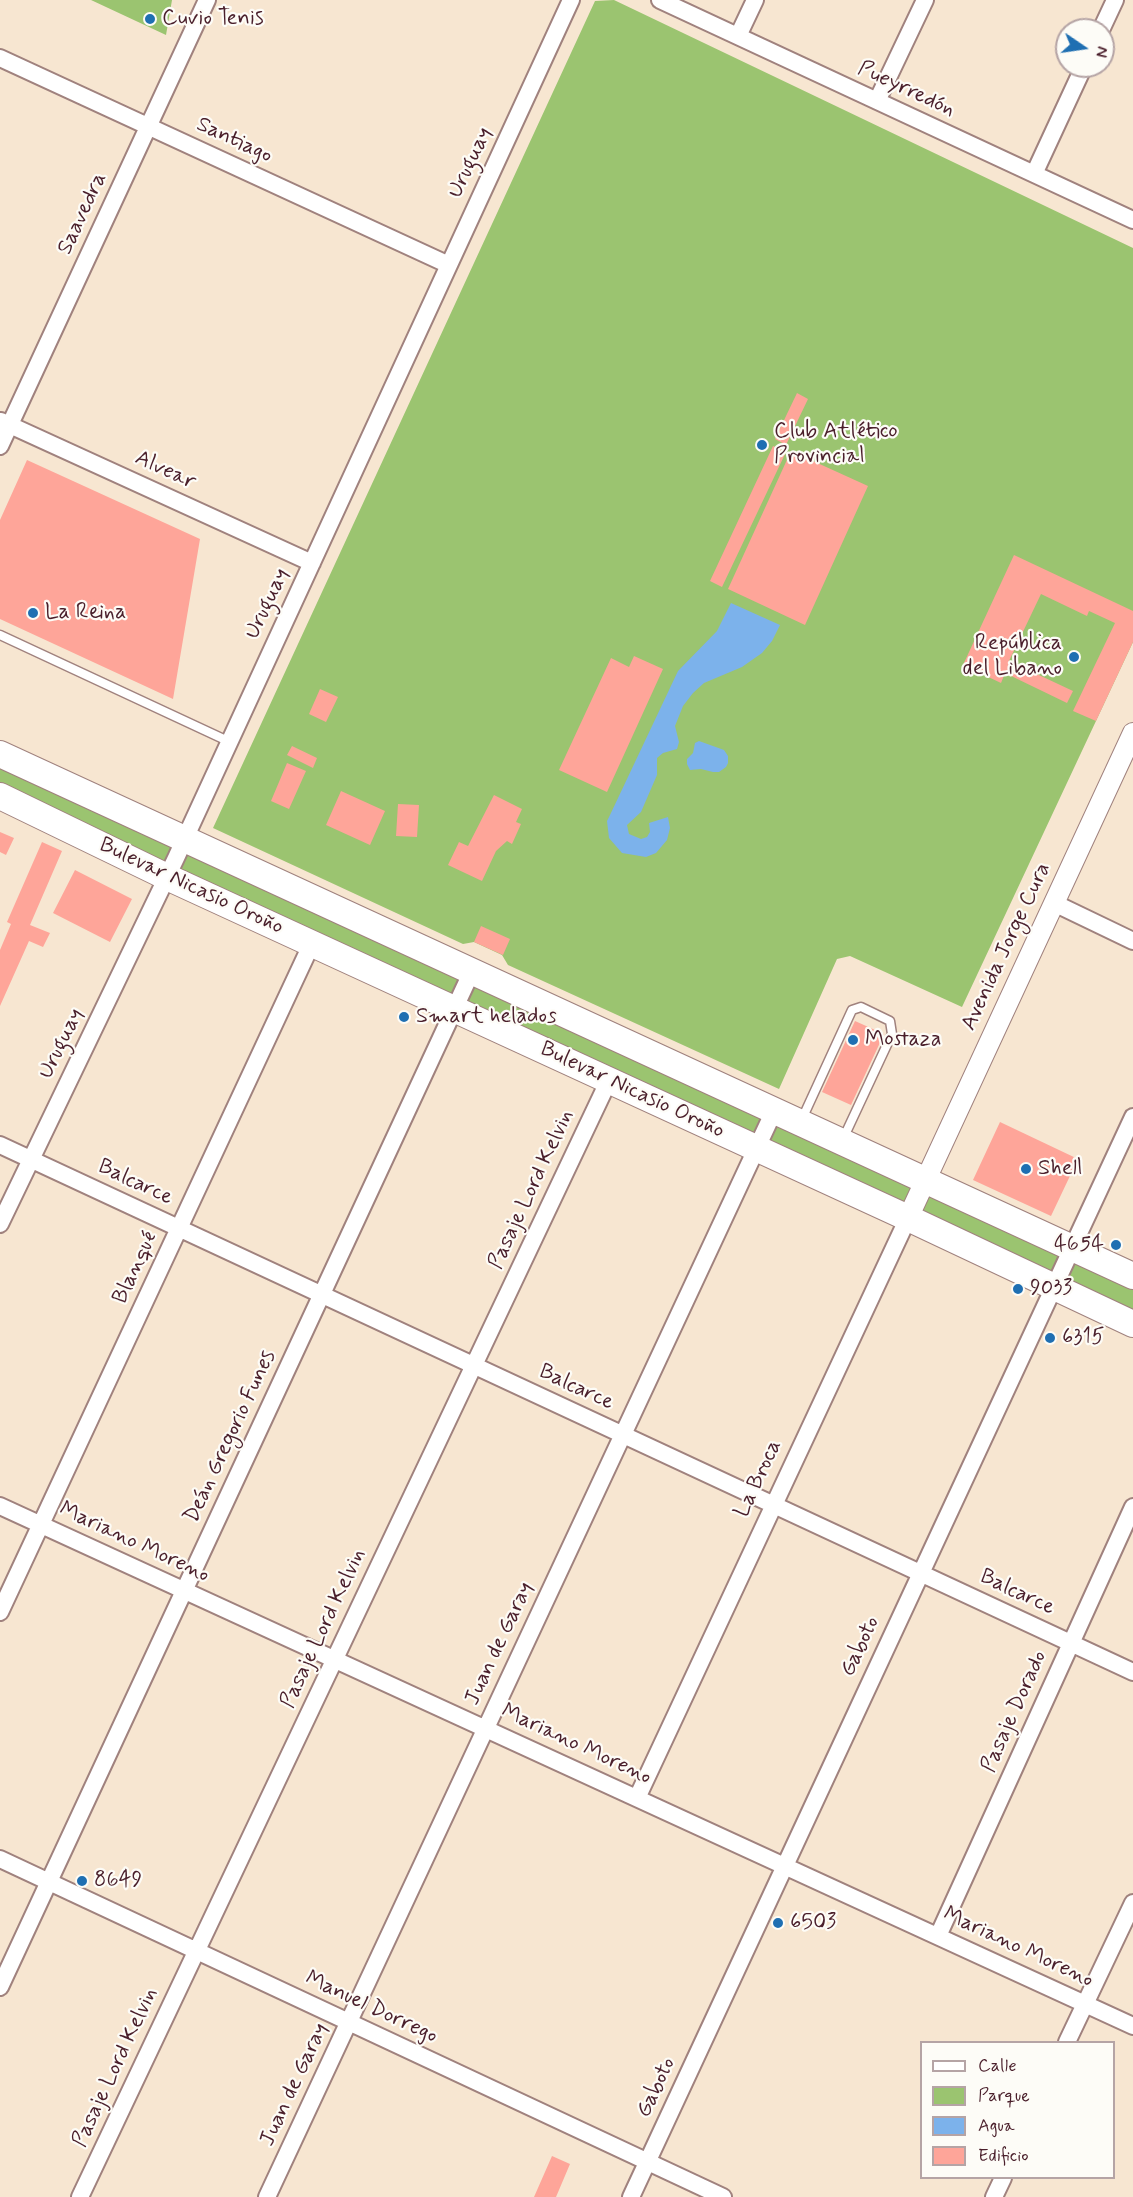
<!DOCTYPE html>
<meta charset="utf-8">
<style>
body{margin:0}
#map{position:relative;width:1133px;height:2197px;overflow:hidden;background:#f7e6d1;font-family:Mynerve,sans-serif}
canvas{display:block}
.legend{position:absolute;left:920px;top:2041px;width:195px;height:138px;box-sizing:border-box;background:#fdfcf7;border:2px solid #b5a4a5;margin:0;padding:8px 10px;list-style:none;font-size:18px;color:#4a1f2b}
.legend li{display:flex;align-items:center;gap:12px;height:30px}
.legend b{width:30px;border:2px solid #b5a4a5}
.north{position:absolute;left:1055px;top:18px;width:60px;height:60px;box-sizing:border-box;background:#fdfcf7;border:2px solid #b5a4a5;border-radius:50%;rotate:103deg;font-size:16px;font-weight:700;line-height:24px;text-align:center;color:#4a1f2b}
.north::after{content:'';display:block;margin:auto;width:21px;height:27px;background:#1f6fb2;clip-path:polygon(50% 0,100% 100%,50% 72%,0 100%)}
</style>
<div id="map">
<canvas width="1133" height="2197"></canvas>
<ul class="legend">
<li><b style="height:8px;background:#fff"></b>Calle</li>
<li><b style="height:16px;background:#9bc470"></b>Parque</li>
<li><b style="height:16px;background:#7cb2eb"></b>Agua</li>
<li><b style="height:16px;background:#fea599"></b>Edificio</li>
</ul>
<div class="north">N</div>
</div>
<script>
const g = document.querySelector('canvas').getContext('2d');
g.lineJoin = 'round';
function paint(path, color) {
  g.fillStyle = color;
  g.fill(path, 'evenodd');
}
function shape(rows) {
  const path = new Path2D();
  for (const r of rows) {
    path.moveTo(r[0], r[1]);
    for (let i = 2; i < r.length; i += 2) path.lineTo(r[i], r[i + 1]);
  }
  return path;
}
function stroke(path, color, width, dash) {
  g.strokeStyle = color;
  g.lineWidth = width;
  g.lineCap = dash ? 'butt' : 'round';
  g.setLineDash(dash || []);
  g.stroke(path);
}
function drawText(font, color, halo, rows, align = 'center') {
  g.font = font + ' Mynerve,sans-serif';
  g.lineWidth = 4.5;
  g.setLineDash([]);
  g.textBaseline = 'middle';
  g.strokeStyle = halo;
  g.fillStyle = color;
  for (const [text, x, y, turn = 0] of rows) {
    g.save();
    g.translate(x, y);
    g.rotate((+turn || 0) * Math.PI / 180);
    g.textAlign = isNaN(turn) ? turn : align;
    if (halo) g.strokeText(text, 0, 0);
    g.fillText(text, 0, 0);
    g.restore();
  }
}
paint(shape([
 [91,0,172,0,166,35],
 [614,0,1133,248,1133,642,962,1007,850,956,837,959,779,1089,508,965,502,955,474,942,463,944,213,828,595,1],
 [0,754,1133,1276,1133,1324,0,796]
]), '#9bc470');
paint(shape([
 [731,603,780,625,772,641,762,653,742,667,704,683,693,693,683,706,675,726,679,742,677,749,663,753,657,758,657,775,641,812,627,825,629,834,641,839,647,837,650,832,649,823,668,817,670,828,667,840,656,853,646,857,622,853,609,838,607,821,610,815,678,671,717,631],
 [699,741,724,750,728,756,728,763,726,767,719,772,713,772,701,769,690,770,687,764,687,759,693,753,695,743]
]), '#7cb2eb');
paint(shape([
 [797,393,808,399,786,445,775,439],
 [773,446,786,452,722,587,710,581],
 [791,451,868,486,805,625,728,589],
 [27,460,200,539,173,699,0,619,0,520],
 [1014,555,1133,611,1133,642,1096,721,1073,711,1115,623,1089,611,1087,616,1041,594,1009,661,1073,691,1067,703,1005,673,1001,683,963,665],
 [634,656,663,669,607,792,559,770,611,658,629,667],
 [320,689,338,697,326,722,309,714],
 [292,746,317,758,313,768,287,755],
 [287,763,306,771,289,809,271,801],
 [341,791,385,811,370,845,326,825],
 [494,795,522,809,516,822,521,824,512,844,507,841,496,851,482,881,448,865,459,842,468,846],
 [398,804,419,805,417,837,396,836],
 [0,832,14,838,6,855,0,852],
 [42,842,62,851,30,925,50,933,43,947,29,941,0,1006,0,950,11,924,7,922],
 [75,870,132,899,110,942,53,913],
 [481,926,510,939,503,955,474,942],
 [855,1021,884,1034,851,1105,822,1092],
 [1000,1122,1078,1159,1051,1216,973,1180],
 [552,2156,570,2164,556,2197,534,2197]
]), '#fea599');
const service = shape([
 [0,635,230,742],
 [802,1119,852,1010,861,1007,890,1021,892,1034,843,1139]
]);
const minor = shape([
 [660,0,1133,220],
 [1101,30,1115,0],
 [738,36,755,0],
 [0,58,449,265],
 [877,101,925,0],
 [1034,174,1084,66],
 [1,421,312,563],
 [0,446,207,0],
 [1054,903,1133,941],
 [0,1145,1133,1672],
 [0,1224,176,858,571,0],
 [0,1506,1133,2026],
 [0,1612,312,943],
 [637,1798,908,1218],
 [0,1859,723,2197],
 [938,1936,1133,1507],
 [0,1987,472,971],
 [1067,2042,1133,1903],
 [80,2197,609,1080],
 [267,2197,774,1111],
 [631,2197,1133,1117],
 [994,2197,1003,2178]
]);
const tertiary = shape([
 [908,1218,1133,733]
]);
const primary = shape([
 [0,754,1133,1276],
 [0,796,167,877,908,1218,1133,1324]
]);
stroke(service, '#a0827e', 11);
stroke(minor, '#a0827e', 20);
stroke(tertiary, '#a0827e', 22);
stroke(primary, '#a0827e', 28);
stroke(service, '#fff', 8);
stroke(minor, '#fff', 16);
stroke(tertiary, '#fff', 20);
stroke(primary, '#fff', 26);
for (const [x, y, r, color] of [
 [150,19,6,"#1f6fb2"],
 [762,445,6,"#1f6fb2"],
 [33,613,6,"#1f6fb2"],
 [1074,657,6,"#1f6fb2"],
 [404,1017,6,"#1f6fb2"],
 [853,1040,6,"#1f6fb2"],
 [1026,1169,6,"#1f6fb2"],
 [1116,1245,6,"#1f6fb2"],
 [1018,1289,6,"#1f6fb2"],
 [1050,1338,6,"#1f6fb2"],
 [82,1881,6,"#1f6fb2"],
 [778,1923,6,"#1f6fb2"]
]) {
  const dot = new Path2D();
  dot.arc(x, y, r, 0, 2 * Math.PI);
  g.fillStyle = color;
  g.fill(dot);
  stroke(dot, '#fdfcf7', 2);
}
drawText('22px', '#4a1f2b', '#fdfcf7', [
 ["Cuvio Tenis",162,19],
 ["Club Atlético",774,432],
 ["Provincial",774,457],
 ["La Reina",45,613],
 ["República",1062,644,"right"],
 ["del Libano",1062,669,"right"],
 ["Smart helados",416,1017],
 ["Mostaza",865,1040],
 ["Shell",1038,1169],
 ["4654",1104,1245,"right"],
 ["9033",1030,1289],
 ["6315",1062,1338],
 ["8649",94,1881],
 ["6503",790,1923]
], 'left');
drawText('22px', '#4a1f2b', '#fdfcf7', [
 ["Pueyrredón",906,90,25],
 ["Santiago",234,141,25],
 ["Uruguay",471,163,-65],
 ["Saavedra",83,214,-65],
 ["Alvear",165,471,25],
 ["Uruguay",268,604,-65],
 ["Bulevar Nicasio Oroño",191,887,25],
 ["Avenida Jorge Cura",1007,947,-65],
 ["Uruguay",62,1044,-64],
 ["Bulevar Nicasio Oroño",632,1091,25],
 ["Balcarce",135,1183,25],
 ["Pasaje Lord Kelvin",532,1190,-65],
 ["Blanqué",136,1268,-65],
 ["Balcarce",576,1388,25],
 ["Deán Gregorio Funes",231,1437,-65],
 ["La Broca",759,1479,-65],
 ["Mariano Moreno",134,1543,25],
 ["Balcarce",1017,1593,25],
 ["Pasaje Lord Kelvin",324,1629,-65],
 ["Juan de Garay",500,1644,-65],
 ["Gaboto",861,1647,-65],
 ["Pasaje Dorado",1015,1712,-66],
 ["Mariano Moreno",576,1745,25],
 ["Mariano Moreno",1018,1948,25],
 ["Manuel Dorrego",371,2008,25],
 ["Pasaje Lord Kelvin",116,2068,-65],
 ["Juan de Garay",295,2085,-65],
 ["Gaboto",657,2088,-65]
]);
</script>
